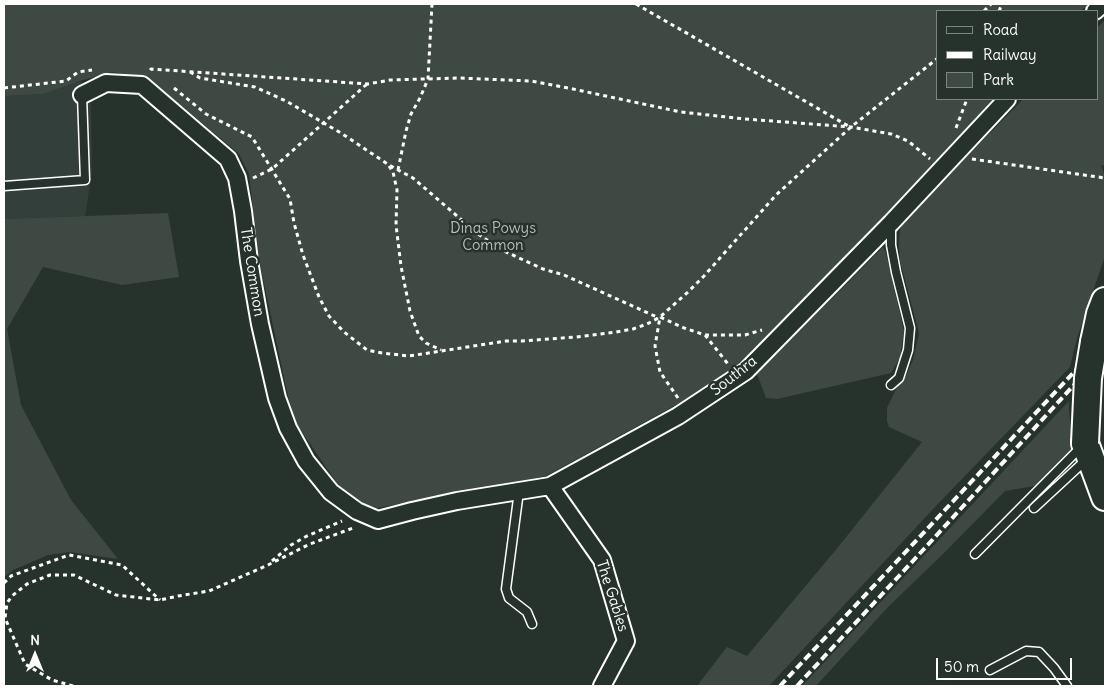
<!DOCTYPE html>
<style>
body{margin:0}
#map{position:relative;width:1109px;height:690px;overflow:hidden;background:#26332d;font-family:Delius,sans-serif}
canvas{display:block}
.frame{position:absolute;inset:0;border:5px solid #fff;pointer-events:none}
.legend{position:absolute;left:936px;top:10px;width:162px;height:90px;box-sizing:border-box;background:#26332d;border:1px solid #7d8581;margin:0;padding:6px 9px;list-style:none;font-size:15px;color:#fff}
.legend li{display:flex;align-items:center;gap:10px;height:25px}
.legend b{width:25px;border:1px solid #7d8581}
.north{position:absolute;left:10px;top:630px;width:50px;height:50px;-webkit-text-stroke:4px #26332d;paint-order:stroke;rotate:0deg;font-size:14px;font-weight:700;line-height:20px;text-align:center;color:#fff}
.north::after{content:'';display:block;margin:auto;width:18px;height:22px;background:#fff;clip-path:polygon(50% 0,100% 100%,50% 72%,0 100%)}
.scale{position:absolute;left:936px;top:658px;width:136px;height:22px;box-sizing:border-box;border:2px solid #fff;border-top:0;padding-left:6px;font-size:15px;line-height:18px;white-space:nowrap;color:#fff;-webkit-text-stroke:4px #26332d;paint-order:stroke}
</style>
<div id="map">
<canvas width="1109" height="690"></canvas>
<div class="frame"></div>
<ul class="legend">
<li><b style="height:6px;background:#26332d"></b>Road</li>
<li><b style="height:6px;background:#fff"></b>Railway</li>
<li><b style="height:14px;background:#3e4944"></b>Park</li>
</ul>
<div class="north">N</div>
<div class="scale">50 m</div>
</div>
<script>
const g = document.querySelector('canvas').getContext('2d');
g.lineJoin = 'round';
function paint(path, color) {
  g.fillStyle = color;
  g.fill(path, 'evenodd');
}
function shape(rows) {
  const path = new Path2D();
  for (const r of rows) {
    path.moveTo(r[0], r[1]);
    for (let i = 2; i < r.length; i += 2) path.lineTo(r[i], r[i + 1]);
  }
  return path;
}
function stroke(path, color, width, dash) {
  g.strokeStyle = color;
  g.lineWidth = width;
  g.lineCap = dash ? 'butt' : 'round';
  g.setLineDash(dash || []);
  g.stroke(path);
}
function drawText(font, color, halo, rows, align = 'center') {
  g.font = font + ' Delius,sans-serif';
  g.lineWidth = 5;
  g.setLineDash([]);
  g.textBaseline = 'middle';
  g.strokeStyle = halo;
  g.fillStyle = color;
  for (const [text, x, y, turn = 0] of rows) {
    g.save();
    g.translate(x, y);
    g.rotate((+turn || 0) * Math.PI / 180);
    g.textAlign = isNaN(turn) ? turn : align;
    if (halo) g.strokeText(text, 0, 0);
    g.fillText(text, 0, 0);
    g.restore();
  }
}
paint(shape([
 [80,81,97,93,91,99,92,172,85,216,4,219,4,96,44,94]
]), '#333f3a');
paint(shape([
 [4,4,1088,4,1081,11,938,11,938,99,998,99,828,281,729,376,546,476,377,508,359,501,339,486,297,425,288,396,259,260,249,174,239,154,150,79,112,72,80,81,44,94,4,96],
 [1105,20,1105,166,1101,165,1104,174,1104,185,1105,185,1105,256,1077,338,1070,367,933,509,769,686,697,686,727,647,747,656,839,546,922,442,889,427,887,421,887,408,899,383,906,376,909,369,913,360,919,334,918,329,900,261,899,243,900,230,903,222,1023,99,1098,99,1098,27],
 [168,213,179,277,122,285,43,267,7,329,21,405,71,500,118,559,69,552,48,555,13,570,4,577,4,219],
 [883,247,886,253,904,331,900,358,891,373,777,399,766,398,757,374],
 [1069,401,1069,411,1073,444,1072,450,1069,454,1040,485,1005,491,943,554,888,607,816,686,802,686]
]), '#3e4944');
const service = shape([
 [4,186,85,180,82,95],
 [891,225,891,245,896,272,910,328,908,350,899,378,891,385],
 [519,491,506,589,509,598,527,612,532,624],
 [1034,508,1087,459],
 [975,554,1082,446],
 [990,670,1026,651,1039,652,1054,668,1067,686]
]);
const minor = shape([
 [1095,11,1103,4],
 [82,95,106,83,142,85,228,159,237,178,243,211,249,261,260,324,277,398,288,428,306,461,331,492,357,511,378,520,412,511,457,501,550,486,678,416,746,371,891,223,1007,99],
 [550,486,602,560,626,641,602,686]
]);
const primary = shape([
 [1094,342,1100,314,1105,301],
 [1085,443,1105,497]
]);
stroke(service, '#fff', 11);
stroke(minor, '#fff', 20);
stroke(primary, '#fff', 30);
stroke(shape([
 [636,4,850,127],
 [984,11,991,4],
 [999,11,1002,4],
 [150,70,151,69,368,84,390,80,459,78,531,81,568,88,681,112,745,119,851,127,891,134,908,141,930,159],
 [190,72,200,78,255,87,286,101,341,133,389,165,413,178,478,234,487,240,493,246,543,269,564,275,659,318],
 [4,88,66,81,78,72,92,70],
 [174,88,206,114,252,137,290,199,294,223,303,255,319,297,329,316,344,332,367,350,382,353,409,356,506,341,522,341,576,337,616,332,633,329,647,324,660,317,688,292,704,276,776,195,851,127,938,58],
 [956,128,967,99],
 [972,159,1105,178],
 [389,166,393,172,397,190,396,225,401,266,410,311,419,336,426,343,441,350],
 [398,170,406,131,411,114,420,98,428,79,432,4],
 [253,178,272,169,367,84],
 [705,335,728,364],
 [678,398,660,372,655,346,660,317,684,328,705,335,745,335,762,330],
 [272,561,291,545,307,536,342,521],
 [4,583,11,576,69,555,122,565,160,600],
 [73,686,52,680,25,664,5,618,7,603,12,596,27,584,50,575,74,575,116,595,160,600,178,596,209,591,268,565,310,544,353,528]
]), '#fff', 3, [4, 4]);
stroke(service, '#26332d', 8);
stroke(minor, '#26332d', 16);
stroke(primary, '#26332d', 26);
stroke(shape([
 [780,686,1105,339],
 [797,686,924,549,1105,351]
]), '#fff', 4, [8, 4]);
const primaryBridge = shape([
 [1085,443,1088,378,1094,342]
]);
stroke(primaryBridge, '#fff', 30, []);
stroke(primaryBridge, '#26332d', 26);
drawText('15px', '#bbbfbe', '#26332d', [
 ["Dinas Powys",493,229],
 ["Common",493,246]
]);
drawText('15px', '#fff', '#26332d', [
 ["The Common",252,272,81],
 ["Southra",734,376,-38],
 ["The Gables",612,596,72]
]);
</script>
